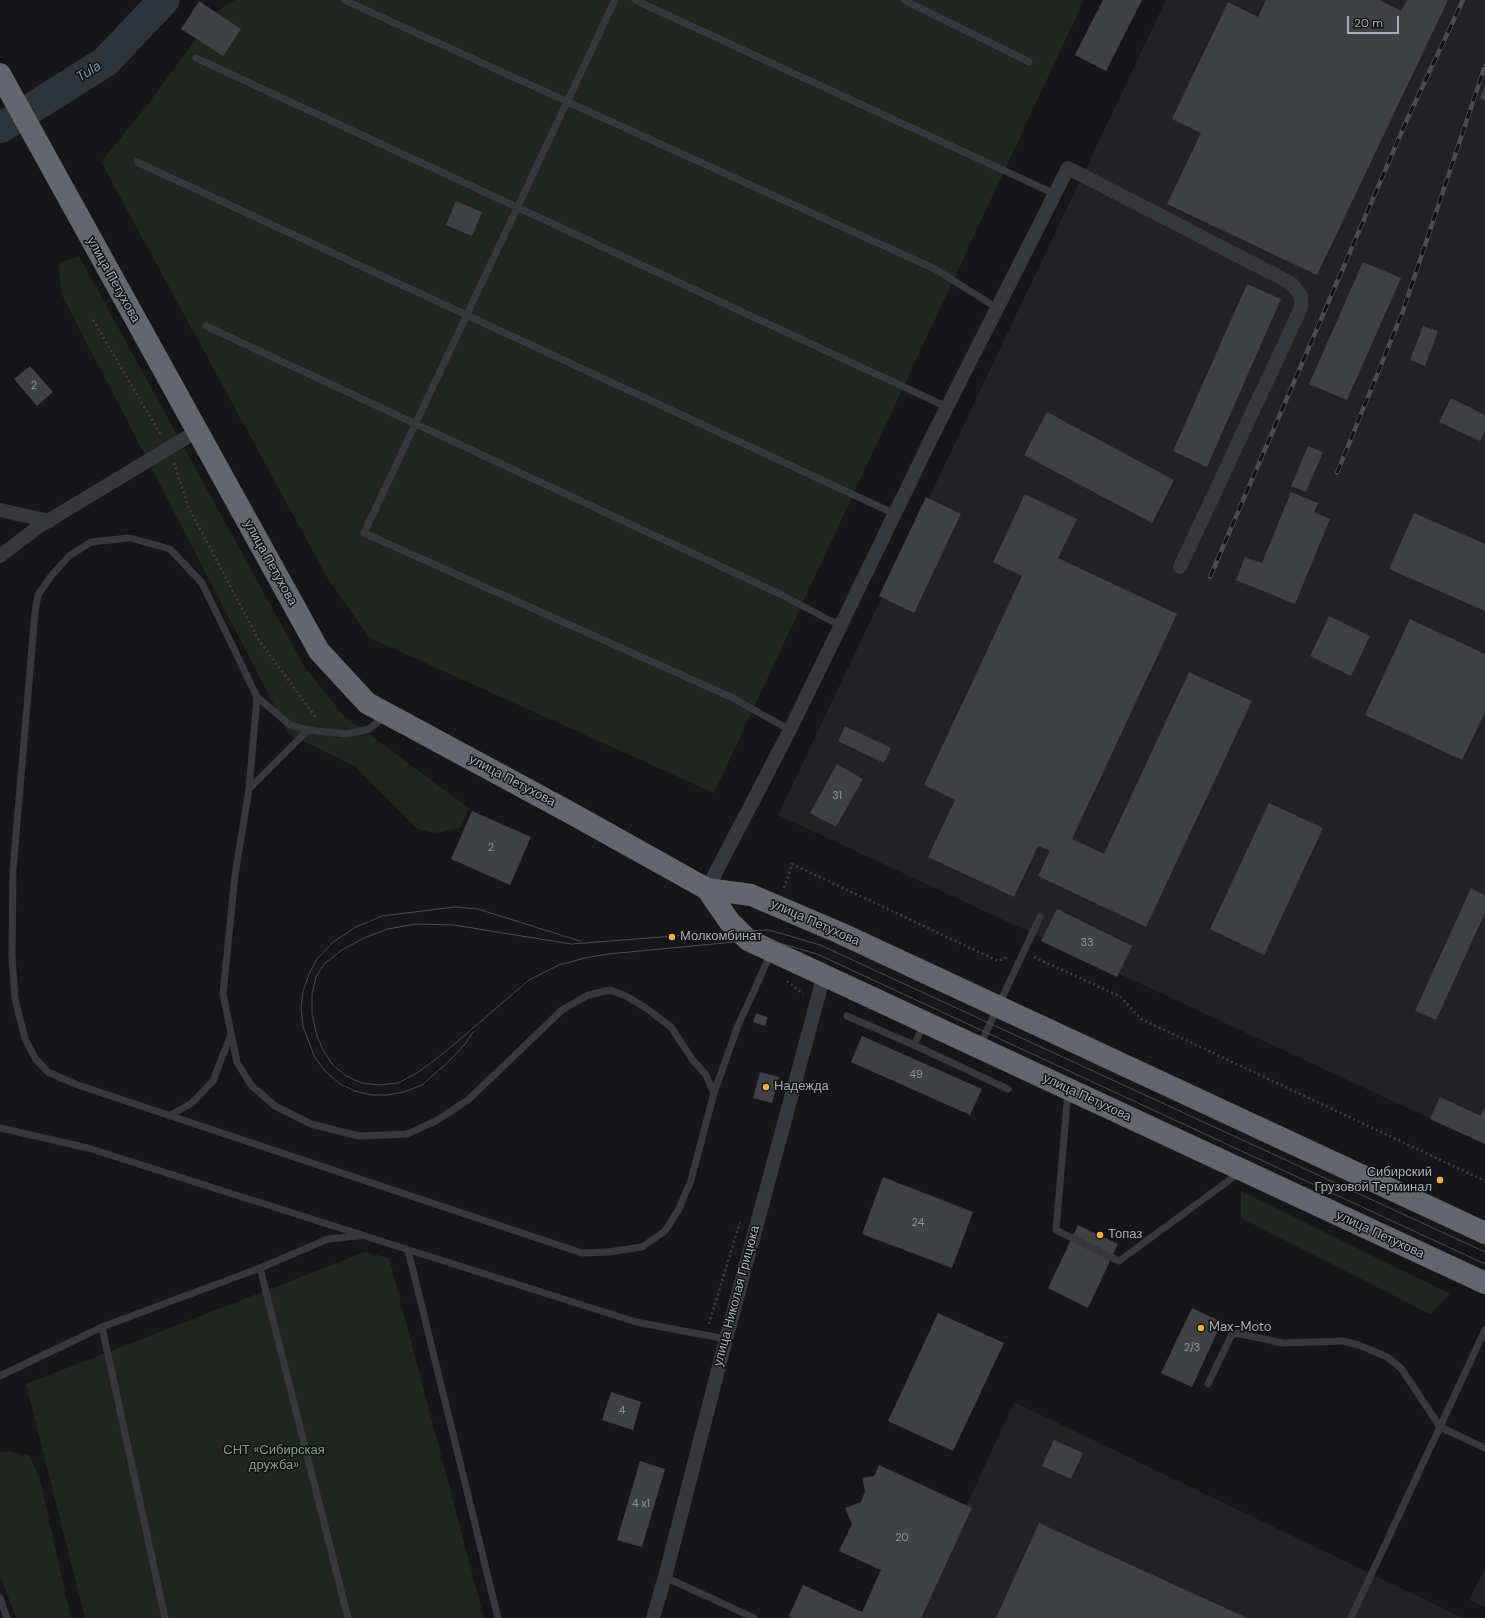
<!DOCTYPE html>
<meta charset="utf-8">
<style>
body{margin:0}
#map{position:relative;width:1485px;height:1618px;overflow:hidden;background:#161618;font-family:"DM Sans",sans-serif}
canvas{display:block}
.scale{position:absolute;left:1347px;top:16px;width:52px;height:18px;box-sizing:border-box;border:2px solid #a8adb8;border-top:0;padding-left:5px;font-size:12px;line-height:14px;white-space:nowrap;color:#a8adb8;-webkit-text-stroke:3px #111113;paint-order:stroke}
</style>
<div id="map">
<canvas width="1485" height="1618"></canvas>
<div class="scale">20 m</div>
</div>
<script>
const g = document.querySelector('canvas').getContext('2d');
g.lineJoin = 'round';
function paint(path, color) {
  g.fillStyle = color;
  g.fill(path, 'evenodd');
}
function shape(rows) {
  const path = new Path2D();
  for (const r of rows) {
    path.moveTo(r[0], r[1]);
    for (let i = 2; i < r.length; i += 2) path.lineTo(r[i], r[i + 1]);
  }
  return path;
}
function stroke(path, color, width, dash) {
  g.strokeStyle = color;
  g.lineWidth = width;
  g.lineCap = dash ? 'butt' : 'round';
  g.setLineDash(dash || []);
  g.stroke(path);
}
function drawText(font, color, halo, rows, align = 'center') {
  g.font = font + ' "DM Sans",sans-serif';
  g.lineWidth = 3;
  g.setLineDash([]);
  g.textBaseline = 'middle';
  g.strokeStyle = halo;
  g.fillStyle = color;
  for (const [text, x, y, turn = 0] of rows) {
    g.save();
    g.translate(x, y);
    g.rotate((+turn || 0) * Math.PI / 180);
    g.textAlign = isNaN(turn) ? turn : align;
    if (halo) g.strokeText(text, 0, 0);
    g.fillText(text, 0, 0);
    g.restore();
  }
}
paint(shape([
 [1166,0,1485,0,1485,1144,778,815],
 [1014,1402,1463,1618,915,1618],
 [1485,1568,1485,1607,1469,1600]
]), '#222225');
paint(shape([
 [235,0,1084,0,714,793,370,638,328,579,101,162,145,108,216,12],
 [79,256,304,666,343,715,469,808,460,828,436,833,417,829,356,767,289,734,62,295,58,263],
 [1241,1191,1450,1294,1430,1314,1241,1218],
 [365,1252,389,1258,484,1618,85,1618,26,1384],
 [9,1451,30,1456,41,1483,71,1618,16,1618,0,1575,0,1452]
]), '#1e261f');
stroke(shape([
 [0,128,105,62,164,0]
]), '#2c353c', 31);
paint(shape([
 [1103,0,1142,0,1106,71,1075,55],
 [1266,0,1379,0,1401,11,1407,0,1448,0,1317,275,1167,204,1201,133,1172,119,1228,2,1258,17],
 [199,1,241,29,223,56,181,29],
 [1485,86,1485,101,1480,98],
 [456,201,482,212,472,236,446,225],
 [1363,262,1401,278,1347,400,1309,384],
 [1247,284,1281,299,1207,467,1173,451],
 [1423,326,1438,331,1425,366,1410,360],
 [30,366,53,392,37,406,14,379],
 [1451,398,1485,415,1485,430,1480,441,1439,422],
 [1047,412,1174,480,1152,523,1024,455],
 [1308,446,1323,452,1306,492,1291,486],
 [1291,492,1318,503,1314,512,1330,519,1295,604,1236,580,1245,557,1262,563],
 [1025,494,1077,519,1058,558,1177,614,1072,839,1104,854,1189,672,1252,701,1146,927,1038,876,1050,851,1038,846,1014,897,928,857,955,800,924,785,1022,576,993,562],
 [926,497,961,514,914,613,879,596],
 [1414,513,1485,544,1485,611,1389,569],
 [1329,616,1370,636,1351,676,1310,656],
 [1410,619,1485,654,1485,712,1462,760,1365,715],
 [845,726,891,748,884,763,838,741],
 [837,764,863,779,836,827,810,813],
 [1269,803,1323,828,1264,955,1210,929],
 [472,811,531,837,510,885,451,859],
 [1471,888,1485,895,1485,913,1436,1020,1415,1011],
 [1057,909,1132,946,1117,977,1041,941],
 [756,1013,768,1017,765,1026,753,1022],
 [862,1036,982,1089,970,1115,851,1062],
 [760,1072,779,1077,772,1103,753,1098],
 [1440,1097,1481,1116,1485,1106,1485,1144,1430,1119],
 [883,1177,973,1212,952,1268,862,1234],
 [1078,1225,1118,1244,1088,1308,1048,1288],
 [1192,1308,1222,1322,1192,1387,1161,1373],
 [938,1313,1004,1343,953,1451,888,1421],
 [611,1392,641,1402,633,1430,602,1420],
 [1054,1440,1083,1453,1071,1479,1042,1466],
 [640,1461,665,1469,642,1547,617,1540],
 [879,1465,972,1508,921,1618,793,1618,789,1616,803,1585,862,1612,881,1570,839,1551,852,1524,845,1508,861,1502,865,1491,862,1478,874,1476],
 [1039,1523,1247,1618,996,1618]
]), '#404145');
stroke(shape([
 [93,320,161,435],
 [174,463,188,506,258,639,317,719],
 [784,888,792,864,998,961,1008,957],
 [1034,957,1121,997,1141,1019,1485,1181],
 [787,981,803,994],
 [709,1324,740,1222]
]), '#3d3f44', 2.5, [2, 3]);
stroke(shape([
 [344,0,935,269,997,308],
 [615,0,364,533,731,697,790,730],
 [635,0,1055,194],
 [904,0,1029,62],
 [196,58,947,407],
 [137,162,895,514],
 [206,326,780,594,841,626],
 [257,697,290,725,308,730,347,734,369,729,385,716],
 [249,789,257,697,202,583,170,549,130,538,91,542,69,556,51,576,38,595,35,612,13,870,12,956,15,999,25,1039,35,1058,48,1072,75,1084,582,1253,608,1252,642,1247,665,1231,679,1209,691,1180,714,1093,706,1075,692,1059,671,1027,646,1008,626,996,610,990,588,995,562,1010,468,1100,436,1121,407,1134,359,1136,311,1124,275,1106,251,1085,237,1062,223,994,235,875,249,789,308,730],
 [847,1016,914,1045,1008,1089],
 [914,1045,924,1024],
 [980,1045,1040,917],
 [1068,1091,1056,1230,1119,1261,1239,1173],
 [714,1093,737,1028,771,953],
 [169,1116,192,1103,213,1081,231,1034],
 [0,1128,88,1148,636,1322,726,1339],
 [408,1250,498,1618],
 [260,1268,348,1618],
 [102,1327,165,1618],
 [0,1376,102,1327,260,1268,328,1239,359,1236],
 [1208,1384,1231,1336,1236,1333,1283,1343,1343,1341,1359,1345,1387,1357,1401,1368,1440,1427,1485,1448],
 [665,1577,754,1618],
 [0,1598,7,1618],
 [1351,1618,1485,1330]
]), '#37383d', 7);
stroke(shape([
 [0,510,49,521],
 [0,556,38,527,197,431],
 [707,889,790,730,931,439,1068,168,1291,283,1301,296,1301,308,1180,567],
 [653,1618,665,1577,726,1339,824,975]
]), '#37383d', 14);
stroke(shape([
 [0,74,319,651,367,703,569,812,707,889,751,895,840,933,1485,1233],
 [707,889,729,921,748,940,1485,1283]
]), '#63666e', 22);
stroke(shape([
 [473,1032,466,1043,448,1062,422,1085,404,1092,387,1095,371,1095,355,1091,340,1084,325,1071,314,1056,303,1026,301,1008,303,991,309,974,317,959,333,942,356,927,382,916,455,907,478,909,580,941],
 [1485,1252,820,945,769,930,739,931,571,944,454,925,415,924,388,929,366,937,342,950,325,963,316,977,312,994,312,1014,317,1036,323,1050,332,1064,346,1076,362,1083,379,1085,398,1083,417,1073,445,1052,529,980,559,965,585,958,608,954,766,939,817,954,1485,1264]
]), '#4a4c52', 1);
const rail = shape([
 [1337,473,1403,311,1485,66],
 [1210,577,1406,122,1463,0]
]);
stroke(rail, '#4a4c52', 4.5);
stroke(rail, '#111113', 3, [9]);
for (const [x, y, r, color] of [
 [672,937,4,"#f2b134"],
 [766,1087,4,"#f2b134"],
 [1440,1180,4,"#f2b134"],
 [1100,1235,4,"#f2b134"],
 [1201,1328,4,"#f2b134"]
]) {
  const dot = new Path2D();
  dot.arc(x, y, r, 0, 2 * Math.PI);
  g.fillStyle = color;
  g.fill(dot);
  stroke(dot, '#111113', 1.5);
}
drawText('11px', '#8e929b', null, [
 ["2",34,386],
 ["31",837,796],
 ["2",491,848],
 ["33",1087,943],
 ["49",916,1075],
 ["24",918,1223],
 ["2/3",1192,1348],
 ["4",622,1411],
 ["4 к1",641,1504],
 ["20",902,1538]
]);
drawText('13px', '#a8adb8', '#111113', [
 ["улица Петухова",113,280,61],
 ["улица Петухова",270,563,61],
 ["улица Петухова",512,781,28],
 ["улица Петухова",815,923,24],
 ["улица Петухова",1087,1098,25],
 ["улица Петухова",1380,1235,25],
 ["улица Николая Грицюка",737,1296,-75]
]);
drawText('13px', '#a8adb8', '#111113', [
 ["Молкомбинат",680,937],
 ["Надежда",774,1087],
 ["Сибирский",1432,1173,"right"],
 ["Грузовой Терминал",1432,1188,"right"],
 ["Топаз",1108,1235],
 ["Max-Moto",1209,1328]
], 'left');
drawText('13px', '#7fa381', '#111113', [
 ["СНТ «Сибирская",274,1451],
 ["дружба»",274,1466]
]);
drawText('italic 14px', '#7f9bb3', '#111113', [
 ["Tula",89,72,-32]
]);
</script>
